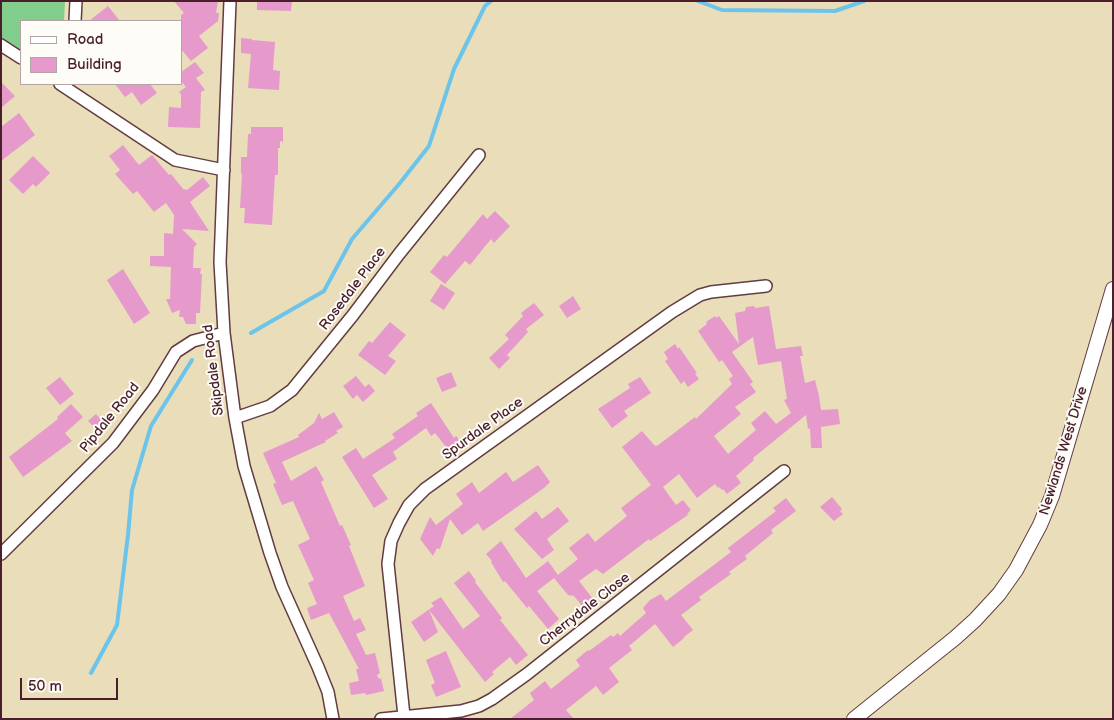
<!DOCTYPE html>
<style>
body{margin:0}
#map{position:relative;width:1114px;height:720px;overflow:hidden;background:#eaddb9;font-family:"Balsamiq Sans",sans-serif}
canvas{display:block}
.frame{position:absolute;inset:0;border:2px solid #4a1f2b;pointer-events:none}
.legend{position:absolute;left:20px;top:20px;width:162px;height:65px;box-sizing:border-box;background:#fdfcf7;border:1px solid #b5a4a5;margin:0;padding:6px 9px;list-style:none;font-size:15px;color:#4a1f2b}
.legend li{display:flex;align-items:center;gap:10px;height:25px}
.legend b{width:25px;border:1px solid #b5a4a5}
.scale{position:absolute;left:20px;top:678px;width:98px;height:22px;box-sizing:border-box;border:2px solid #4a1f2b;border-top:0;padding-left:6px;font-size:15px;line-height:18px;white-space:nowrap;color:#4a1f2b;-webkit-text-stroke:4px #fdfcf7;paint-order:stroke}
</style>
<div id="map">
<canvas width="1114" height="720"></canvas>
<div class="frame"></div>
<ul class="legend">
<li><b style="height:6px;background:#fff"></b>Road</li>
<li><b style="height:14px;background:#e59acb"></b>Building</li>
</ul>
<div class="scale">50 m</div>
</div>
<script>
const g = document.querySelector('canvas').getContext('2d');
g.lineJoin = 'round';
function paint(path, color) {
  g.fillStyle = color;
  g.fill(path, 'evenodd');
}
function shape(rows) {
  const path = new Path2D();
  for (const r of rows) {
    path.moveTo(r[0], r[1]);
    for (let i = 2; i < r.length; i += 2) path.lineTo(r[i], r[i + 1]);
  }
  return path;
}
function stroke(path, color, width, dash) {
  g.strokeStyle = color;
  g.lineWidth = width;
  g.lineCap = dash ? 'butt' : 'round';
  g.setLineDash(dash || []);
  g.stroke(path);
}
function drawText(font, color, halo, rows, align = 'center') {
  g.font = font + ' "Balsamiq Sans",sans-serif';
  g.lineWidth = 4;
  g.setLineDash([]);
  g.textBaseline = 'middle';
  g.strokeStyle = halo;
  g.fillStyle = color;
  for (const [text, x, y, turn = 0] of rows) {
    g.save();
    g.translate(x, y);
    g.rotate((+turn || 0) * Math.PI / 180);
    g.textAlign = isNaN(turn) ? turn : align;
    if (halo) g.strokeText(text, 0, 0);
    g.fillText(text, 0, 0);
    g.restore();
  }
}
paint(shape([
 [1,1,65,1,64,21,21,21,21,53,1,40]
]), '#81cd8b');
stroke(shape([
 [698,1,722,10,835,11,864,1],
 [251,333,324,291,352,239,400,183,429,146,454,69,485,6,491,1],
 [91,673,117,625,128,535,132,490,151,426,192,360]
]), '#6dc4ea', 4);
paint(shape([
 [174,1,218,1,216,13,219,13,218,21,199,36,208,48,191,61,181,49,181,15,184,13],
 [257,1,292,1,291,11,257,10],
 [108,6,120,21,89,21],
 [241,38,252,39,252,40,275,42,273,70,280,71,279,90,248,88,251,54,241,53],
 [195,62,204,73,196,78,205,90,201,92,200,128,168,127,169,107,181,108,181,94,179,92,186,87,181,81,181,72],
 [1,82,15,96,1,108],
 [115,84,150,84,157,93,141,105,132,92,125,97],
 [19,113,35,135,1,161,1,127],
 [251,127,283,127,283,142,280,141,280,148,278,148,278,175,275,175,272,225,244,223,245,208,240,208,242,174,241,174,241,157,247,157,248,134,251,134],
 [123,145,139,165,152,155,169,175,171,174,184,190,185,189,187,190,203,177,210,186,190,202,209,231,182,229,197,244,194,247,193,268,201,268,200,274,202,274,200,313,196,313,196,324,186,324,183,317,179,317,180,310,172,313,166,299,170,299,171,267,150,266,150,256,164,256,164,233,173,234,174,215,166,203,154,212,137,191,133,194,115,174,120,170,109,156],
 [33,156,50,173,36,187,33,184,23,194,9,180],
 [495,211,510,226,494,243,491,239,470,265,465,261,445,284,430,272,444,255,447,257,483,214,487,219],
 [123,269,150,313,134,324,107,280],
 [441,284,455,293,444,310,430,301],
 [573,296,581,309,567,318,559,306],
 [534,303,544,315,526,329,528,332,507,355,510,358,499,369,489,358,509,339,505,335,523,316,521,313],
 [754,306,755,308,769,306,776,349,801,346,803,356,800,356,805,383,815,380,819,396,821,410,838,409,840,424,821,427,822,448,811,448,810,428,808,429,806,415,753,458,754,460,736,476,741,483,727,494,723,489,722,490,719,487,718,488,715,484,697,498,679,474,663,487,676,505,683,500,691,510,687,514,688,515,650,541,649,539,603,574,596,569,579,581,593,599,583,607,574,596,568,595,554,578,578,559,569,548,588,533,595,542,627,516,621,508,651,485,622,447,642,431,655,446,656,445,657,446,695,417,696,419,732,384,729,379,733,376,722,360,719,362,698,331,707,324,706,322,715,316,716,318,719,316,739,344,735,313,745,311,746,307],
 [753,337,758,365,781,361,787,399,784,400,791,413,776,424,765,411,751,423,756,430,728,454,714,436,741,414,735,407,756,392,750,384,753,382,732,352],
 [390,322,406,335,388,356,396,361,385,375,358,355,369,341,372,343],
 [675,344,678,349,679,347,697,373,695,374,699,379,688,387,684,381,681,384,665,361,668,359,664,352],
 [451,372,457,386,442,392,436,378],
 [356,376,365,387,369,384,375,391,363,402,357,395,353,399,343,386],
 [60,377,74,394,60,405,46,388],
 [640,377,651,393,624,411,628,416,612,428,598,409,630,388,628,384],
 [431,403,454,438,456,436,464,446,453,456,435,433,431,436,426,428,393,452,397,459,372,475,388,499,374,508,342,457,356,448,363,459,395,438,392,434,418,416,416,413],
 [71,404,83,417,65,433,72,441,23,477,9,457,58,419,57,417],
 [334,412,343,427,336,431,338,433,325,441,326,442,282,462,291,481,316,466,324,480,321,482,340,526,342,525,351,545,349,546,365,586,343,596,354,621,360,618,366,630,356,634,366,655,375,653,380,673,377,675,379,679,381,678,384,691,366,695,365,693,351,695,349,683,359,681,356,669,359,669,329,613,311,620,307,608,317,604,308,583,314,580,298,545,310,539,293,501,282,505,273,484,276,483,263,453,299,437,298,435,314,423,319,413,322,419],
 [96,414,103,422,96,429,88,421],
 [538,465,550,482,544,488,483,531,478,523,462,535,450,519,440,549,437,548,433,556,420,539,430,517,436,525,463,504,456,494,472,482,479,493,506,472,513,482],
 [832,497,842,509,840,511,843,514,834,521,820,507],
 [786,498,796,511,771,530,773,533,745,556,747,559,729,572,731,574,699,597,701,600,681,615,693,630,684,637,683,639,673,647,655,624,629,646,632,650,609,668,619,682,603,695,596,686,566,710,574,719,510,719,534,700,530,693,545,681,551,689,580,666,576,660,588,650,589,651,611,635,613,637,618,633,620,636,646,613,643,608,650,600,661,594,666,601,731,552,728,548,776,511,773,508],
 [558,507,569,521,547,539,554,550,542,559,514,529,536,511,542,519],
 [501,541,526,578,548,561,558,575,537,591,559,619,548,629,529,606,527,608,505,581,503,582,491,562,492,561,486,554],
 [469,571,476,581,475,582,502,618,500,620,528,655,516,665,510,657,492,672,494,674,485,682,429,610,438,632,424,642,411,622,434,606,431,603,441,597,463,629,480,616,454,583],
 [446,651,461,687,436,697,431,685,435,683,426,660]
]), '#e59acb');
const minor = shape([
 [230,1,220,262,224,333,235,418,244,466,270,553,282,587,318,667,328,692,333,719],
 [75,21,76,1],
 [1,45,21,58],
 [60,84,175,160,224,170],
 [235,418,270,406,292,390,353,315,399,254,479,155],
 [1,554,113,443,153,390,176,352,193,341,224,333],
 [404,716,388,564,391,541,399,523,409,505,425,489,672,312,700,295,711,292,766,286],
 [381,719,461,711,479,706,492,699,527,674,784,471]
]);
const tertiary = shape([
 [854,719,955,638,975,620,999,594,1016,570,1040,525,1052,496,1113,289]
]);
stroke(minor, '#623c40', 14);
stroke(tertiary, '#623c40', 16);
stroke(minor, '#fff', 11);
stroke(tertiary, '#fff', 14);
drawText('14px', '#4a1f2b', '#fdfcf7', [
 ["Rosedale Place",353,289,-53],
 ["Skipdale Road",214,370,-97],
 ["Pipdale Road",110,418,-51],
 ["Spurdale Place",483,429,-36],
 ["Newlands West Drive",1064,451,-73],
 ["Cherrydale Close",585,610,-38]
]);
</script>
